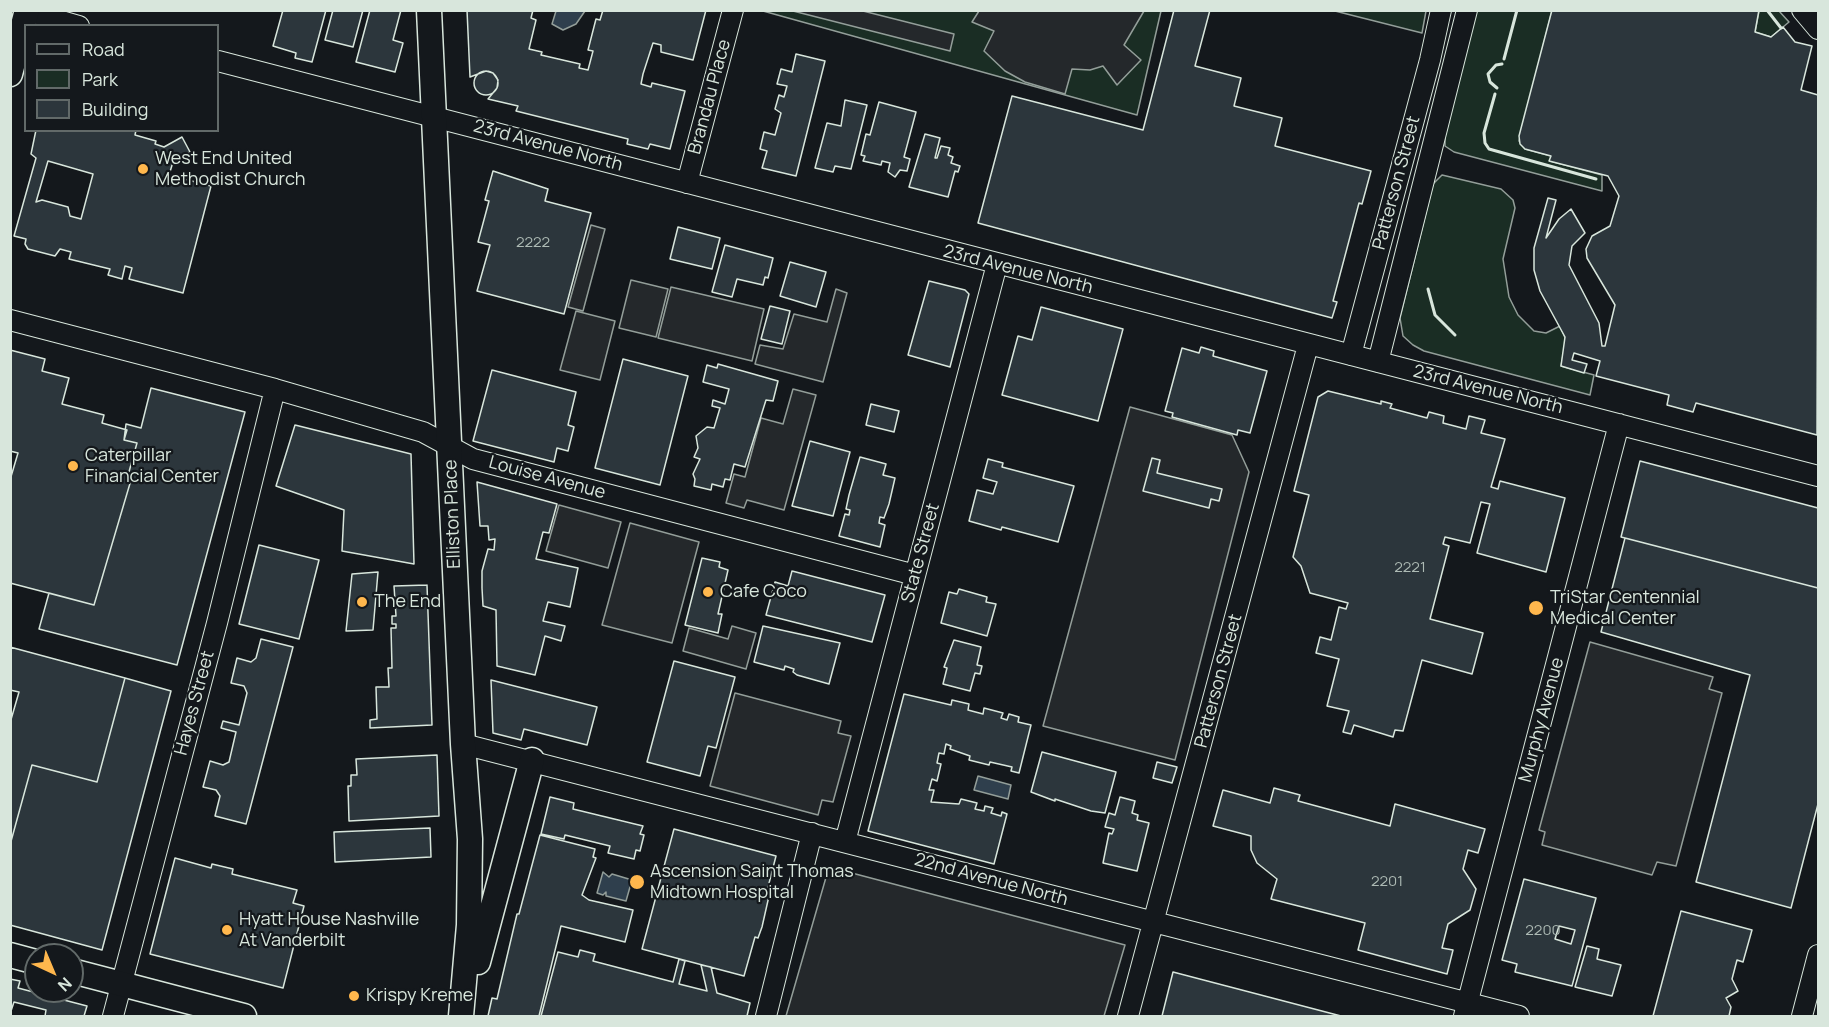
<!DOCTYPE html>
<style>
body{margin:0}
#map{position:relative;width:1829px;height:1027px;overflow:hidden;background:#14181c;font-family:Manrope,sans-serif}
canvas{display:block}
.frame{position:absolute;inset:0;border:12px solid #d8e6dc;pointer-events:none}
.legend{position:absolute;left:24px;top:24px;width:195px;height:108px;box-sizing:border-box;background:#14181c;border:2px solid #626a69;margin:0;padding:8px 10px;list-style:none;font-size:18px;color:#d8e6dc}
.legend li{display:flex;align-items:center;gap:12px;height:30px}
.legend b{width:30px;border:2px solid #626a69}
.north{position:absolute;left:24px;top:943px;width:60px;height:60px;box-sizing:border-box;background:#14181c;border:2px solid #626a69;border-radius:50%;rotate:136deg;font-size:16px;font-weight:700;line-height:24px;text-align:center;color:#d8e6dc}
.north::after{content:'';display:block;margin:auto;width:21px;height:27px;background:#ffb74d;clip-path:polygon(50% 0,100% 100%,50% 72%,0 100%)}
</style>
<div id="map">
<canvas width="1829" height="1027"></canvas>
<div class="frame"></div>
<ul class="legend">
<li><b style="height:8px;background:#14181c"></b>Road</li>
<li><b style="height:16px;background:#1a2d24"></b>Park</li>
<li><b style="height:16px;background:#2c363c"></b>Building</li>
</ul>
<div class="north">N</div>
</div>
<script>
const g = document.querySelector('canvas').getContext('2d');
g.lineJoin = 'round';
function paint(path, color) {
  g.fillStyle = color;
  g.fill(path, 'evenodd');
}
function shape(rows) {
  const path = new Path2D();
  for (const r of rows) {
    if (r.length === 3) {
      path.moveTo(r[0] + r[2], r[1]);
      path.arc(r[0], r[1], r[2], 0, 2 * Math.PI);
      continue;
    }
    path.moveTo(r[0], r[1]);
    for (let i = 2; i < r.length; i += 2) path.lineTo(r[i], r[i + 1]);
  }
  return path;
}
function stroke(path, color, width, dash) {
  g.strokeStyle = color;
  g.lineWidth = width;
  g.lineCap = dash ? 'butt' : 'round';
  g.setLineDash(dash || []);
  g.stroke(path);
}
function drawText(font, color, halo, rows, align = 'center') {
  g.font = font + ' Manrope,sans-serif';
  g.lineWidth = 4.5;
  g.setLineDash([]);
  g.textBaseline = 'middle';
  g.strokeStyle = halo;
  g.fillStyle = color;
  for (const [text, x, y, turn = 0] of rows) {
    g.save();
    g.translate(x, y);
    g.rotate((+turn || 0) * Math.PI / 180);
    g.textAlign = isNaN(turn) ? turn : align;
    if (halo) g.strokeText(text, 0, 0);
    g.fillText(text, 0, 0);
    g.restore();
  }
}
const green = shape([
 [763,11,1161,11,1137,115,763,11],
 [1335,11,1426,11,1422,33,1335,11],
 [1473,11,1552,11,1519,141,1525,149,1551,156,1550,161,1602,175,1602,191,1454,152,1445,146,1445,134,1473,11],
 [1759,11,1779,11,1789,22,1771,37,1755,32,1759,11],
 [1442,175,1501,189,1513,200,1515,208,1503,259,1509,297,1518,315,1534,331,1546,333,1560,326,1566,340,1561,366,1594,375,1590,395,1424,351,1413,345,1403,336,1400,318,1433,184,1442,175]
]);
paint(green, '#1a2d24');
stroke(green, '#939e99', 1.5);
const parking = shape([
 [793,11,863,11,954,34,950,51,793,11],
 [979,11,1144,11,1124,45,1141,60,1117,85,1103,66,1090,70,1072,69,1065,94,1025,82,1005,71,984,51,994,31,972,22,979,11],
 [591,225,605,229,583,311,568,307,591,225],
 [631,280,668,289,656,337,619,328,631,280],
 [671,287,764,309,752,361,658,338,671,287],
 [836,289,847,293,823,382,755,364,760,345,783,349,794,314,827,322,836,289],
 [576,311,615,321,600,380,560,370,576,311],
 [793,389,816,395,784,510,747,500,744,508,726,503,734,474,745,477,761,418,783,424,793,389],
 [1130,407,1232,435,1249,472,1175,760,1043,726,1130,407],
 [559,505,621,522,608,568,546,551,559,505],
 [630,523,699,542,672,643,602,625,630,523],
 [732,626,756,633,746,669,683,651,689,628,728,639,732,626],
 [1590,642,1713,677,1709,689,1722,693,1676,866,1657,862,1652,875,1542,845,1545,832,1539,830,1590,642],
 [735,693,841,721,838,733,851,736,833,802,822,800,818,815,710,786,735,693],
 [829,867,1125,945,1104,1016,786,1016,829,867]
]);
paint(parking, '#24282b');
stroke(parking, '#939e99', 1.5);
const water = shape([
 [556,11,584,10,585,11,576,24,563,30,552,24,556,11],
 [978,776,1011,785,1008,799,974,790,978,776],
 [603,872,609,877,612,874,632,880,626,901,606,896,606,892,603,895,597,893,603,872]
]);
paint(water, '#2f3f4d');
stroke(water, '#939e99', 1.5);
const building = shape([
 [283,10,326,10,312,62,295,58,296,53,273,46,283,10],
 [333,10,363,10,353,47,325,40,333,10],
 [370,10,401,10,393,40,403,43,395,72,356,62,370,10],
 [467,10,533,10,531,18,536,20,529,49,542,52,541,55,580,64,579,68,588,70,593,51,588,50,596,19,600,20,603,10,706,10,693,60,661,52,661,45,653,43,643,74,641,84,651,87,652,83,685,91,670,149,650,144,648,149,627,144,628,139,516,111,518,106,488,99,497,88,498,80,493,73,486,71,470,77,467,10],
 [1174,10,1210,10,1195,66,1241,78,1234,106,1282,118,1275,146,1371,171,1362,204,1359,203,1333,301,1337,302,1332,318,978,223,1012,96,1143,130,1174,10],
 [1552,10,1759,10,1755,32,1771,37,1783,27,1795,42,1812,46,1801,90,1818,95,1817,435,1696,403,1693,412,1667,405,1669,395,1596,376,1600,361,1574,353,1572,360,1587,364,1584,373,1561,366,1565,337,1540,291,1534,270,1534,248,1548,198,1556,200,1546,238,1559,219,1571,209,1585,233,1572,246,1569,265,1599,323,1602,346,1605,346,1615,305,1587,258,1586,249,1592,236,1610,226,1619,196,1608,176,1549,161,1551,156,1525,149,1520,144,1519,136,1552,10],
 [796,54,825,61,796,176,762,168,767,151,760,149,764,132,775,135,781,113,775,109,779,95,784,97,787,86,777,84,781,69,792,72,796,54],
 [486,83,12],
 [845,100,867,105,851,169,835,166,833,172,815,168,827,123,841,126,845,100],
 [879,102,916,112,904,157,910,159,907,171,900,170,895,177,888,172,890,163,882,161,881,165,863,161,865,156,861,155,866,134,870,135,879,102],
 [36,130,136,130,135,135,156,141,155,144,164,147,182,137,190,152,173,162,169,175,211,186,183,293,129,279,132,268,125,266,122,279,108,275,110,269,69,259,71,252,60,249,55,256,28,249,25,244,26,239,14,236,36,158,31,154,36,130],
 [48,161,93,174,81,219,70,216,68,207,42,200,36,202,48,161],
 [925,134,940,138,935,158,937,158,941,146,950,148,948,155,953,157,951,163,960,166,958,172,955,171,948,197,909,187,925,134],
 [493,171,548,189,545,201,591,213,564,314,477,291,490,245,478,242,489,201,485,200,493,171],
 [678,227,720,238,712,269,670,259,678,227],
 [725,245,773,258,768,278,765,277,763,285,737,279,732,297,712,292,725,245],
 [790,262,826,272,816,307,780,296,790,262],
 [929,281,965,290,969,294,950,367,908,355,929,281],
 [770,306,790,311,782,344,761,339,770,306],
 [1041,307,1123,329,1098,421,1002,395,1018,336,1032,340,1041,307],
 [1201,347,1214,351,1213,356,1267,371,1250,433,1238,430,1237,435,1172,417,1173,413,1165,411,1182,348,1199,353,1201,347],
 [10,350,45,359,42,371,69,378,62,404,104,415,102,423,127,430,124,440,137,443,127,479,131,480,94,605,10,583,10,480,18,453,10,451,10,350],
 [623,359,688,376,660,485,595,468,623,359],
 [718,364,778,381,773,401,766,400,745,467,734,464,730,480,725,479,723,487,712,484,711,490,694,486,695,479,693,474,700,459,694,457,698,448,696,436,707,427,714,428,720,408,712,406,713,400,725,404,729,389,703,382,707,365,717,368,718,364],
 [492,370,576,392,568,425,574,427,568,451,557,448,554,462,473,441,492,370],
 [151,388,245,412,177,665,39,629,49,593,94,605,131,480,127,479,137,443,124,440,126,424,141,428,151,388],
 [1328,391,1381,404,1381,401,1392,404,1390,408,1427,418,1429,412,1444,416,1443,423,1466,429,1469,416,1485,420,1481,433,1505,439,1491,487,1498,489,1500,481,1565,498,1546,572,1477,553,1490,504,1481,502,1470,543,1445,537,1443,544,1449,546,1430,619,1483,633,1472,674,1422,660,1403,731,1395,730,1393,737,1354,725,1351,734,1343,732,1349,711,1327,706,1339,659,1316,653,1320,637,1331,640,1339,607,1346,609,1348,603,1310,593,1301,566,1293,557,1309,495,1294,491,1318,397,1328,391],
 [871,404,899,411,894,432,866,425,871,404],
 [295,425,411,454,414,564,342,551,344,510,276,486,295,425],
 [810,441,850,452,833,516,792,506,810,441],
 [860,457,886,464,883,475,895,478,889,504,884,518,880,517,879,523,885,525,880,547,839,536,845,514,849,515,850,510,846,509,849,495,860,457],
 [1152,458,1160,460,1157,473,1222,489,1219,501,1211,499,1209,508,1143,491,1152,458],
 [988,459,1003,463,1002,467,1074,486,1058,542,1002,527,1001,530,969,521,977,490,993,494,997,482,983,478,988,459],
 [1640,461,1818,508,1818,588,1621,537,1640,461],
 [477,482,557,504,549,533,543,532,536,559,578,568,570,607,548,602,543,621,565,626,561,641,545,636,535,675,497,666,496,610,483,606,482,588,482,571,488,549,494,550,495,539,489,540,488,526,480,526,477,482],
 [1625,538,1818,588,1818,804,1791,908,1696,882,1750,675,1601,632,1625,538],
 [259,545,319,560,299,639,239,624,259,545],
 [702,558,720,562,719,567,728,570,718,614,722,614,718,633,685,625,702,558],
 [792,571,885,595,872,642,766,615,775,582,788,586,792,571],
 [378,572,373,630,346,631,352,574,378,572],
 [427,585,432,725,370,728,370,720,377,719,376,687,389,687,388,668,392,668,391,628,396,628,396,624,392,624,392,616,396,616,394,586,427,585],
 [959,589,987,597,986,602,996,604,987,636,941,623,949,592,957,594,959,589],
 [763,626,840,643,829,684,797,675,793,672,794,669,785,666,784,670,754,662,763,626],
 [261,639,293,647,246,824,215,816,220,796,216,790,203,787,210,761,223,765,229,762,236,732,221,728,223,721,239,725,247,693,244,686,231,683,237,658,251,662,256,658,261,639],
 [954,640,981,647,977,665,982,666,980,674,975,673,970,691,943,684,947,668,944,667,954,640],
 [10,647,125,678,97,782,32,765,10,845,10,723,19,692,10,690,10,647],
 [674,661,735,677,716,748,708,746,700,776,647,762,674,661],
 [125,678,171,691,102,950,10,925,10,845,32,765,97,782,125,678],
 [491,680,597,707,587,745,524,729,521,740,493,733,491,680],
 [904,694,951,705,952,700,969,704,968,710,983,714,984,708,1003,713,1001,718,1007,720,1009,714,1019,717,1018,722,1031,725,1019,773,1011,771,1012,767,990,762,989,765,969,760,970,756,950,749,951,746,946,744,944,754,939,753,937,763,941,764,937,781,932,779,929,790,934,790,931,802,959,804,961,799,977,803,975,809,984,811,985,806,993,808,991,813,1001,816,1002,812,1007,814,994,864,868,831,904,694],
 [1042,752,1116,772,1105,813,1091,811,1055,799,1055,801,1031,792,1042,752],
 [437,755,439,816,349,821,348,786,351,786,351,775,357,775,356,759,437,755],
 [1157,762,1177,767,1172,783,1153,778,1157,762],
 [1274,788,1300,795,1298,801,1390,826,1395,804,1485,829,1478,853,1468,850,1463,869,1476,889,1470,910,1448,924,1442,948,1453,950,1447,974,1358,950,1365,923,1271,899,1277,879,1257,863,1251,850,1251,836,1213,826,1223,790,1270,803,1274,788],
 [550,797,574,803,573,809,643,826,640,834,644,835,640,851,636,850,634,859,608,853,610,846,565,835,564,839,541,834,550,797],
 [1120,797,1135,801,1132,813,1138,815,1137,820,1149,823,1137,871,1103,863,1109,833,1112,834,1114,829,1105,827,1109,813,1115,815,1120,797],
 [430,828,431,857,335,862,334,832,430,828],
 [674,829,776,856,766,895,769,896,762,927,758,938,755,937,744,976,642,949,674,829],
 [540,835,595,849,593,857,596,858,582,895,589,900,633,910,625,942,561,926,539,1016,488,1016,492,998,497,999,517,914,519,914,540,835],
 [175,858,211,868,212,864,233,869,232,874,297,890,293,903,304,906,283,988,150,954,175,858],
 [1524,879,1596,898,1572,986,1515,972,1517,964,1502,960,1524,879],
 [1559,926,1575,930,1571,944,1555,939,1559,926],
 [1681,911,1752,930,1743,962,1737,960,1732,979,1738,991,1726,998,1731,1007,1729,1016,1653,1016,1681,911],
 [1587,946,1599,949,1597,959,1621,965,1612,996,1575,987,1587,946],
 [580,950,595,954,593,961,673,982,679,959,685,961,679,984,707,991,701,965,711,967,717,993,750,1003,747,1016,541,1016,558,952,578,957,580,950],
 [1173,972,1341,1016,1162,1016,1173,972],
 [10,979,20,981,18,988,87,1006,84,1016,45,1016,46,1010,14,1002,10,1014,10,979]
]);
paint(building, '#2c363c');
stroke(building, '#d8e6dc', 1.5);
const minor = shape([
 [1802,10,1818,29],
 [27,11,79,26],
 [218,61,1818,476],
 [687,183,733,10],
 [10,320,275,389,423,432,473,459,915,575],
 [1351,355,1430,60,1441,10],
 [1378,362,1467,10],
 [463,744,1519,1016],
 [845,842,997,264],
 [113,1016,217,623,275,389],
 [766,1016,812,833],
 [1128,1016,1308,345],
 [1464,1016,1619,424],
 [1802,1016,1818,955]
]);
const major = shape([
 [429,10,463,744,470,839,469,925,461,1016],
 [10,74,27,10],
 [10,955,36,962],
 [478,962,532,760],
 [72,971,244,1016]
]);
stroke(minor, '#d8e6dc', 22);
stroke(major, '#d8e6dc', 27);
stroke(minor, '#14181c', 20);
stroke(major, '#14181c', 24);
stroke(shape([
 [1767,10,1781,28],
 [1504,59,1517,10],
 [1497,88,1490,82,1488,74,1496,65,1502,64],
 [1495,94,1484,133,1485,143,1489,149,1596,179],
 [1428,289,1435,315,1455,335]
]), '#d8e6dc', 3);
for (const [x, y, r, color] of [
 [143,169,6,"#ffb74d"],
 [73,466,6,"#ffb74d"],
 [708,592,6,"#ffb74d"],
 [362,602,6,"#ffb74d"],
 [1536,608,8,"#ffb74d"],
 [637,882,8,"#ffb74d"],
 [227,930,6,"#ffb74d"],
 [354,996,6,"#ffb74d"]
]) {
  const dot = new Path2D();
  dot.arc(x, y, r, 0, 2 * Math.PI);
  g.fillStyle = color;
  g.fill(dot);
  stroke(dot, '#14181c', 2);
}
drawText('15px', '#adbab4', null, [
 ["2222",533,243],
 ["2221",1410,568],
 ["2201",1387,882],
 ["2200",1543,931]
]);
drawText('18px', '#d8e6dc', '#14181c', [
 ["Brandau Place",710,97,-75],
 ["23rd Avenue North",548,146,15],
 ["Patterson Street",1397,183,-75],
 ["23rd Avenue North",1018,270,14],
 ["23rd Avenue North",1488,390,14],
 ["Louise Avenue",547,478,15],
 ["Elliston Place",453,514,-92],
 ["State Street",921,553,-75],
 ["Patterson Street",1219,681,-75],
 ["Hayes Street",195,703,-75],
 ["Murphy Avenue",1542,720,-75],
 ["22nd Avenue North",991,880,15]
]);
drawText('18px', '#d8e6dc', '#14181c', [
 ["West End United",155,159],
 ["Methodist Church",155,180],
 ["Caterpillar",85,456],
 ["Financial Center",85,477],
 ["Cafe Coco",720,592],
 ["TriStar Centennial",1550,598],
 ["Medical Center",1550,619],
 ["The End",374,602],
 ["Ascension Saint Thomas",650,872],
 ["Midtown Hospital",650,893],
 ["Hyatt House Nashville",239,920],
 ["At Vanderbilt",239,941],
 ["Krispy Kreme",366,996]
], 'left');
</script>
